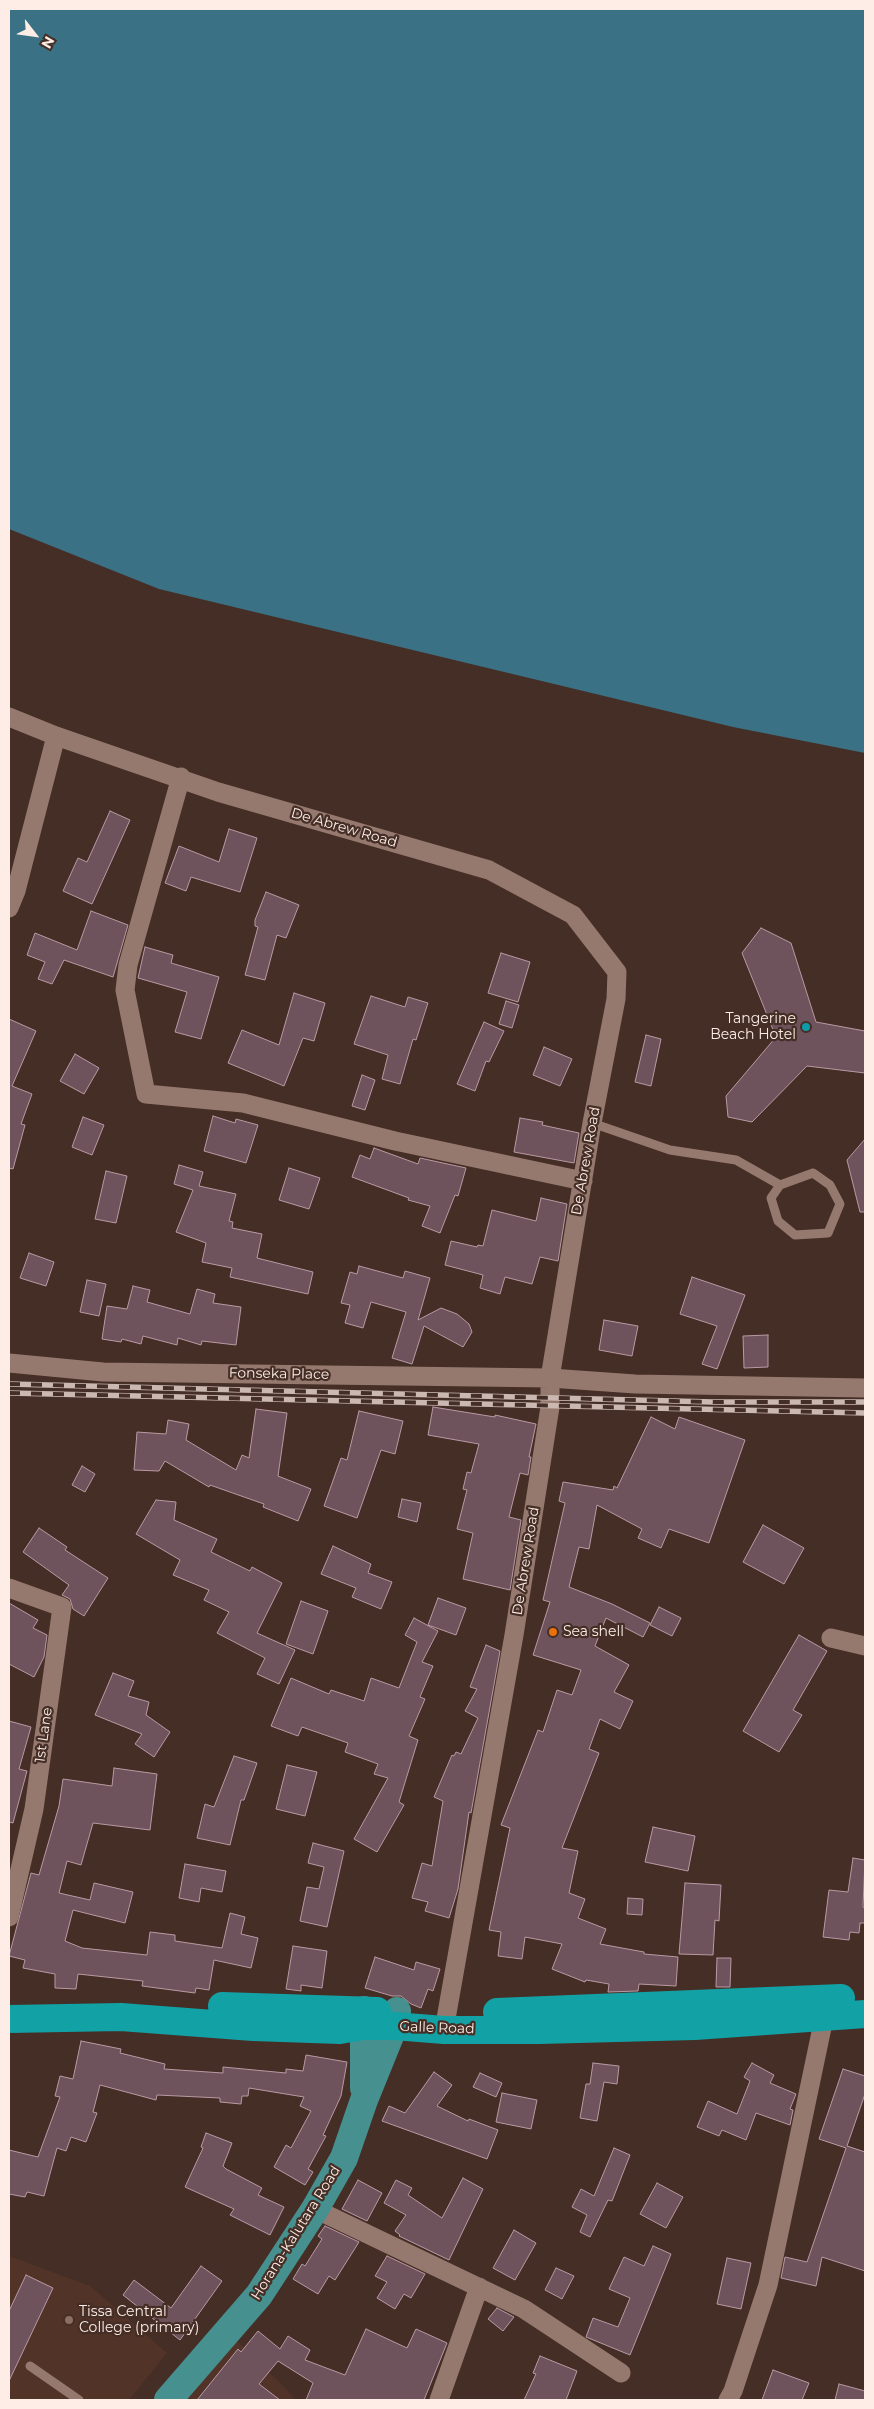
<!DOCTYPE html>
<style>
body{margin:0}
#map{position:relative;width:874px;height:2409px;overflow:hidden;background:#452e25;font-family:Montserrat,sans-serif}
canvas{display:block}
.frame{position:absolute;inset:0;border:10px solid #fdede6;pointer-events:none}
.north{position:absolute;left:10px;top:10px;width:50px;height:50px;-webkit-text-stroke:4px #452e25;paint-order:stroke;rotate:120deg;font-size:14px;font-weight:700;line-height:20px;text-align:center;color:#fdede6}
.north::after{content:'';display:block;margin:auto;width:18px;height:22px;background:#fdede6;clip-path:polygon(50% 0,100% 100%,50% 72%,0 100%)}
</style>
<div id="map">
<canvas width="874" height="2409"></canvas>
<div class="frame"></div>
<div class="north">N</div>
</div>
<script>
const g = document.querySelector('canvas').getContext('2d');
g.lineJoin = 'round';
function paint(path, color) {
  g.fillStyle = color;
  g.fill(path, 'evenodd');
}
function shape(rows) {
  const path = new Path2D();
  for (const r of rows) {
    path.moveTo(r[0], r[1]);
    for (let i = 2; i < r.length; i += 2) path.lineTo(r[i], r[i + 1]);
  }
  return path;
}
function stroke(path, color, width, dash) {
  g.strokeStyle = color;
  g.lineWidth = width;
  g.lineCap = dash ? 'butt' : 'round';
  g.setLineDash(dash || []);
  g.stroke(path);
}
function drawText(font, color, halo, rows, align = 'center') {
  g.font = font + ' Montserrat,sans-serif';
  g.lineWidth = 4.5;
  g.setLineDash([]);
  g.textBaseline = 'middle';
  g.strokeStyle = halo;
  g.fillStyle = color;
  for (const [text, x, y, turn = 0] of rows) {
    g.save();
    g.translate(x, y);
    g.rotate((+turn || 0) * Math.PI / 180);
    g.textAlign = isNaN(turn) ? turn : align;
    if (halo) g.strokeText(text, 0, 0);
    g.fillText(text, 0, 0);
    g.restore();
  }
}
paint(shape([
 [9,2256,90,2286,167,2353,129,2400,9,2400],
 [236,2340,288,2391,295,2400,186,2400]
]), '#523328');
paint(shape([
 [9,9,865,9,865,753,733,727,159,589,9,529]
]), '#3b7185');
const building = shape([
 [110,811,130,820,92,904,63,891,78,858,87,862,110,811],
 [229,829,257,838,240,892,191,877,186,891,165,883,179,846,219,862,229,829],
 [266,892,299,905,286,938,277,935,265,980,245,975,258,927,255,926,255,920,266,892],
 [91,911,128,925,113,977,64,960,52,984,38,979,45,962,27,955,35,933,77,950,91,911],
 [761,928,791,943,816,1022,865,1031,865,1073,807,1066,752,1122,728,1117,726,1096,776,1037,742,953,761,928],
 [145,947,173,955,171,963,219,977,201,1039,175,1032,187,992,138,978,145,947],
 [501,953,530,962,518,1002,488,993,501,953],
 [294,993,325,1003,314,1041,303,1038,284,1086,228,1063,242,1030,279,1045,294,993],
 [371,996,405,1007,408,997,428,1003,416,1040,413,1039,400,1084,382,1079,388,1055,354,1044,371,996],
 [506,1001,519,1005,512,1028,499,1024,506,1001],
 [9,1019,36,1031,12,1086,32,1094,21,1124,25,1125,13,1169,9,1168,9,1019],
 [484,1022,504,1031,489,1062,486,1061,475,1091,457,1084,484,1022],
 [646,1035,661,1039,651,1086,635,1082,646,1035],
 [544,1047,572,1059,560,1086,533,1075,544,1047],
 [75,1054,99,1068,84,1094,60,1081,75,1054],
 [362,1075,375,1080,365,1110,352,1106,362,1075],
 [213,1116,235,1123,236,1119,258,1125,246,1163,204,1151,213,1116],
 [83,1117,104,1125,92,1155,72,1147,83,1117],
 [520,1118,543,1122,542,1125,579,1133,574,1163,514,1152,520,1118],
 [865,1139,865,1212,860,1212,847,1160,865,1139],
 [374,1148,418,1164,420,1158,466,1168,458,1196,455,1195,440,1233,422,1226,430,1206,408,1200,409,1198,352,1177,360,1155,370,1159,374,1148],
 [179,1165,203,1172,199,1186,236,1194,229,1221,233,1222,232,1228,262,1234,257,1258,313,1272,308,1294,230,1277,232,1268,202,1262,206,1243,176,1232,193,1190,174,1184,179,1165],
 [289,1168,320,1178,309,1209,279,1200,289,1168],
 [106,1171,127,1176,116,1223,95,1219,106,1171],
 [541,1198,567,1204,558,1261,540,1257,532,1284,505,1277,500,1294,480,1288,483,1275,445,1265,451,1241,477,1247,478,1245,483,1246,492,1210,536,1221,541,1198],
 [29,1253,54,1262,46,1286,20,1278,29,1253],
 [359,1266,403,1278,405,1271,430,1278,418,1320,441,1308,457,1314,469,1324,472,1332,463,1347,424,1326,412,1364,392,1358,406,1312,371,1302,363,1328,345,1323,350,1305,341,1303,350,1272,357,1274,359,1266],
 [692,1277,745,1295,717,1369,702,1364,717,1326,680,1314,692,1277],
 [87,1280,106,1284,99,1316,80,1312,87,1280],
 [133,1286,150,1290,147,1302,190,1314,197,1289,215,1294,213,1303,241,1307,236,1345,202,1341,201,1345,178,1338,177,1345,143,1336,141,1344,122,1339,121,1342,102,1339,107,1306,127,1309,133,1286],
 [604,1320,638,1326,632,1356,599,1350,604,1320],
 [768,1335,768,1367,744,1368,743,1336,768,1335],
 [433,1407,495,1417,495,1415,536,1424,529,1457,531,1457,528,1475,520,1473,509,1517,521,1520,510,1590,463,1579,473,1533,457,1529,467,1490,463,1489,467,1472,471,1473,479,1444,428,1435,433,1407],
 [256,1409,287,1413,278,1476,311,1489,298,1521,263,1507,264,1504,210,1485,209,1487,165,1461,159,1471,134,1470,137,1432,166,1434,168,1420,189,1424,186,1440,236,1470,242,1455,249,1458,256,1409],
 [359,1411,403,1421,395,1454,381,1450,357,1518,324,1506,341,1458,347,1460,359,1411],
 [651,1417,675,1429,679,1417,745,1440,709,1543,669,1529,661,1548,638,1538,642,1529,597,1505,589,1549,579,1547,569,1587,612,1604,650,1623,643,1637,606,1618,595,1646,629,1665,614,1692,633,1701,620,1729,600,1719,589,1749,599,1753,562,1848,578,1851,569,1893,585,1899,578,1918,606,1929,600,1944,644,1952,644,1954,678,1957,676,1986,639,1984,638,1991,608,1992,609,1984,586,1980,585,1982,552,1969,562,1944,525,1937,522,1959,498,1956,501,1932,489,1930,510,1828,501,1825,538,1730,543,1732,557,1690,572,1695,581,1670,533,1655,550,1602,543,1600,565,1503,559,1501,563,1482,613,1490,614,1486,617,1488,651,1417],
 [82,1466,95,1474,85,1492,72,1485,82,1466],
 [402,1499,421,1503,417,1522,398,1517,402,1499],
 [156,1500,176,1502,174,1520,217,1539,211,1552,250,1571,252,1567,282,1583,257,1633,295,1650,279,1684,257,1674,265,1658,217,1633,229,1612,204,1600,209,1590,173,1575,180,1560,136,1534,156,1500],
 [763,1525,804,1548,784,1584,743,1562,763,1525],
 [39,1528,67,1547,65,1550,108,1578,84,1616,73,1609,70,1599,62,1595,69,1585,23,1552,39,1528],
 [333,1546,371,1564,368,1573,392,1582,381,1609,352,1597,356,1588,321,1574,333,1546],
 [438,1598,466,1608,456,1635,428,1625,438,1598],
 [301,1601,328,1611,313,1654,286,1644,301,1601],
 [9,1603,38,1620,33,1628,47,1635,44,1657,34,1677,9,1664,9,1603],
 [659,1607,681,1618,672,1636,650,1625,659,1607],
 [414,1618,438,1631,422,1662,433,1666,420,1697,425,1699,409,1736,418,1740,399,1802,404,1805,377,1852,354,1839,388,1778,374,1774,378,1764,345,1752,348,1743,302,1727,298,1736,271,1726,291,1678,329,1694,331,1690,364,1701,371,1678,399,1688,417,1642,405,1635,414,1618],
 [799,1635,827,1651,793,1710,802,1715,779,1752,743,1731,799,1635],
 [486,1645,500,1651,471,1813,469,1812,458,1889,449,1918,425,1911,428,1902,412,1898,422,1863,432,1866,443,1801,434,1797,452,1755,454,1756,456,1752,461,1754,478,1718,465,1711,477,1689,470,1687,486,1645],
 [113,1673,134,1681,128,1696,149,1702,146,1715,170,1732,154,1757,135,1744,142,1734,95,1715,113,1673],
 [9,1721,31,1727,19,1769,27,1771,13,1823,9,1822,9,1721],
 [234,1756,257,1763,244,1800,241,1800,230,1845,197,1838,205,1804,214,1807,234,1756],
 [287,1765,317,1772,305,1816,276,1809,287,1765],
 [114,1768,157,1774,150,1830,93,1823,81,1865,67,1861,59,1893,90,1900,94,1883,133,1892,125,1923,73,1910,65,1941,82,1948,147,1955,150,1932,175,1935,175,1941,222,1948,230,1913,245,1917,241,1934,258,1938,251,1968,214,1960,209,1990,196,1988,195,1993,142,1986,143,1981,78,1974,76,1989,55,1988,55,1974,23,1968,25,1960,9,1956,31,1873,39,1875,59,1806,63,1779,112,1786,114,1768],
 [653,1827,695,1836,688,1871,645,1862,653,1827],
 [313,1843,344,1851,327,1927,300,1921,307,1887,319,1889,324,1867,308,1863,313,1843],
 [853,1858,865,1860,863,1907,865,1908,865,1923,860,1923,859,1933,850,1932,849,1940,823,1937,829,1890,848,1892,853,1858],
 [185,1864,226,1871,222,1892,201,1888,199,1902,179,1898,185,1864],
 [685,1883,721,1885,719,1921,715,1920,713,1955,679,1954,685,1883],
 [628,1898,643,1899,642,1915,627,1914,628,1898],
 [293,1946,327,1951,322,1988,301,1985,301,1991,286,1989,293,1946],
 [375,1957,414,1970,416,1962,440,1969,433,1991,428,1989,421,2008,411,2004,401,1996,392,1996,365,1988,375,1957],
 [717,1958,731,1958,730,1987,716,1987,717,1958],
 [81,2041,121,2049,120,2053,165,2064,164,2069,223,2073,223,2067,286,2073,286,2069,303,2071,306,2055,347,2062,341,2096,323,2135,326,2136,308,2169,313,2172,305,2185,274,2167,286,2145,291,2148,311,2111,300,2106,304,2097,249,2088,248,2096,242,2096,241,2104,220,2102,220,2098,157,2095,156,2100,100,2085,93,2112,97,2113,86,2142,71,2137,66,2151,57,2148,44,2196,27,2192,25,2197,9,2194,9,2150,38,2157,60,2097,55,2096,60,2076,73,2079,81,2041],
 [593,2063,619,2066,617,2084,604,2082,597,2121,580,2118,586,2084,590,2084,593,2063],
 [752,2063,774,2075,770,2083,796,2094,790,2109,793,2110,790,2125,756,2113,746,2140,722,2130,719,2136,697,2127,708,2101,737,2114,750,2081,744,2077,752,2063],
 [843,2069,865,2076,865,2094,847,2146,865,2152,865,2271,822,2257,816,2286,781,2278,785,2257,807,2262,846,2148,819,2139,843,2069],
 [434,2072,452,2085,437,2106,468,2121,469,2119,498,2130,487,2159,382,2121,389,2106,405,2113,434,2072],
 [480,2073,502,2083,496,2097,473,2087,480,2073],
 [502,2093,537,2100,531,2129,496,2122,502,2093],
 [206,2133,232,2143,223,2166,226,2169,262,2188,258,2195,284,2207,270,2235,230,2215,234,2209,185,2187,203,2148,201,2147,206,2133],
 [614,2148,630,2155,612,2201,608,2200,590,2237,580,2232,587,2215,572,2207,581,2189,594,2196,614,2148],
 [463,2178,483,2189,449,2260,399,2236,400,2235,395,2231,406,2215,384,2203,396,2180,412,2188,408,2195,442,2218,463,2178],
 [358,2180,382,2193,367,2221,342,2209,358,2180],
 [657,2183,683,2197,666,2228,640,2214,657,2183],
 [325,2226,359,2242,335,2280,329,2276,318,2294,293,2279,302,2264,305,2266,322,2239,318,2236,325,2226],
 [514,2230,536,2243,515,2280,493,2268,514,2230],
 [653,2246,671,2254,630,2355,586,2337,593,2318,618,2327,630,2298,609,2289,624,2257,644,2266,653,2246],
 [387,2256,425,2274,411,2298,404,2294,395,2309,377,2298,387,2282,375,2276,387,2256],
 [727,2258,751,2263,741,2309,717,2304,727,2258],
 [201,2266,222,2281,180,2340,123,2295,134,2280,171,2308,201,2266],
 [556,2268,574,2276,562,2299,545,2290,556,2268],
 [26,2275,53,2288,9,2381,9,2311,26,2275],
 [497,2308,514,2317,503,2331,488,2319,497,2308],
 [366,2329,407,2348,416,2329,447,2343,424,2400,306,2400,313,2383,278,2361,259,2384,280,2400,197,2400,238,2349,241,2352,258,2331,280,2349,288,2336,310,2350,305,2360,345,2375,366,2329],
 [540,2356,577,2371,566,2400,524,2400,536,2374,533,2373,540,2356],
 [773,2370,809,2383,802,2400,762,2400,773,2370],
 [839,2384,865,2391,865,2400,835,2400,839,2384]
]);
paint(building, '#6f535c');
stroke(building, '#b99aa4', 1);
stroke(shape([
 [592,1123,670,1150,736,1160,780,1185],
 [813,1173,830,1185,840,1204,828,1233,795,1235,778,1221,771,1198,780,1185,813,1173],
 [30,2366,79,2400]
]), '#95796f', 9);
stroke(shape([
 [9,717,56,736,218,792,489,870,573,915,617,972,616,999,592,1123,550,1378,550,1407,514,1635,444,2030],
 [181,777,128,965,125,990,146,1094,243,1103,395,1141,583,1181],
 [9,908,16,891,56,736],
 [9,1363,103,1372,550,1378,635,1384,865,1388],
 [9,1588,62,1607,34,1809,9,1917],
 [831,1638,865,1646],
 [315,2209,524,2309,621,2373],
 [439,2400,479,2287],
 [728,2400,733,2391,768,2285,824,2018]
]), '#95796f', 19);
stroke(shape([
 [364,2010,364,2088],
 [168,2400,259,2295,315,2209,344,2158,364,2100,394,2026,397,2011]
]), '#46918f', 28);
stroke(shape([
 [222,2006,377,2011],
 [497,2012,841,1998],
 [9,2019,121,2017,253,2027,340,2030,363,2026,394,2026,444,2030,539,2030,695,2026,865,2014]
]), '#12a1a5', 28);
const rail = shape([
 [9,1384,713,1402,865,1402],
 [9,1393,865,1413]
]);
stroke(rail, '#cab8b1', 5.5);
stroke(rail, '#452e25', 4, [11]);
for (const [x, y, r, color] of [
 [806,1027,5,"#0f9aa8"],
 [553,1632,5,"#e8710a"],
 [69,2320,5,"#8d6e63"]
]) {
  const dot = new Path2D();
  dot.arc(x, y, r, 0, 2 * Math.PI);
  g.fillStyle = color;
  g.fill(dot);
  stroke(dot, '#452e25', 2);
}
drawText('14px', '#fdede6', '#452e25', [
 ["De Abrew Road",344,828,16],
 ["De Abrew Road",586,1161,-80],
 ["Fonseka Place",279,1374,1],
 ["De Abrew Road",526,1561,-81],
 ["1st Lane",44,1735,-82],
 ["Galle Road",437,2028,2],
 ["Horana-Kalutara Road",296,2233,-58]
]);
drawText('14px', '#fdede6', '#452e25', [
 ["Tangerine",796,1019,"right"],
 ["Beach Hotel",796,1035,"right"],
 ["Sea shell",563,1632],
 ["Tissa Central",79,2312],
 ["College (primary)",79,2328]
], 'left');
</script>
